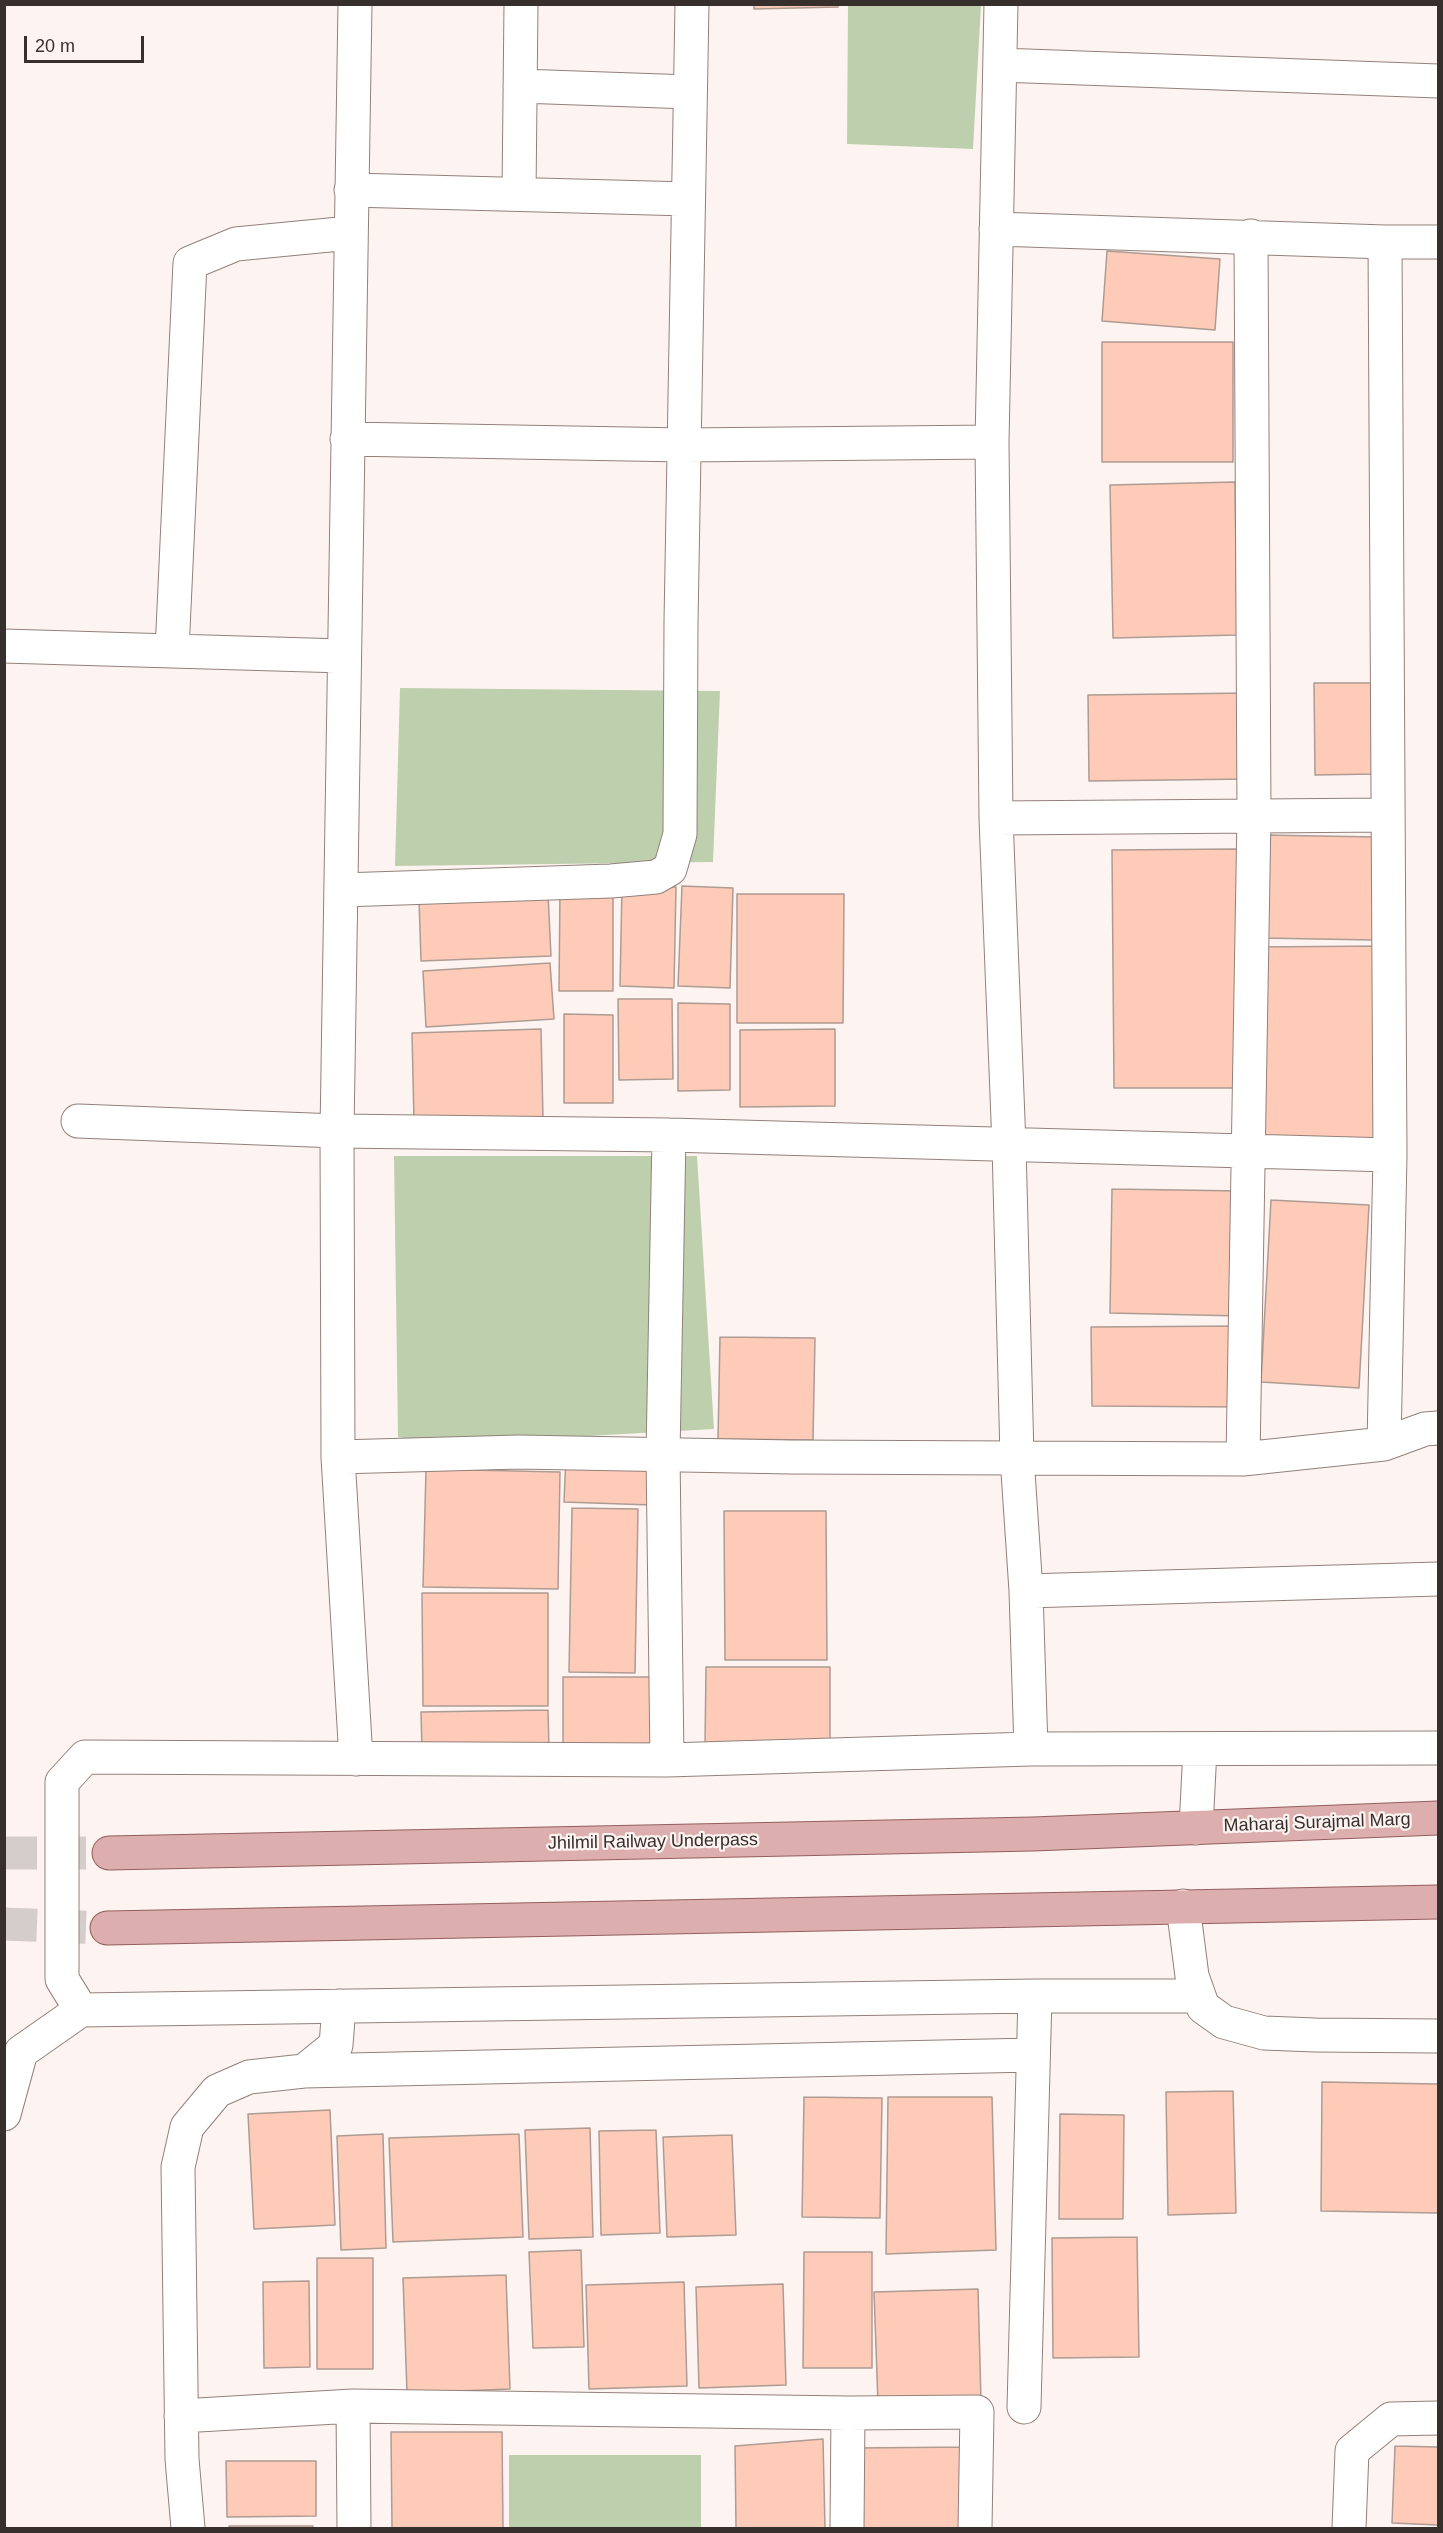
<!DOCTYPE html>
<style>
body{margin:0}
#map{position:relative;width:1443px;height:2533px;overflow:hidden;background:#fdf4f1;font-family:Arial,sans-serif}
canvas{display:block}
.frame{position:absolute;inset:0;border:6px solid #372f2c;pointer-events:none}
.scale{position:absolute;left:24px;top:36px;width:120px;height:27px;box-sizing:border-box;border:3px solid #372f2c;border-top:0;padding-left:8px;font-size:18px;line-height:21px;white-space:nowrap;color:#372f2c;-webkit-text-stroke:4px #fdf4f1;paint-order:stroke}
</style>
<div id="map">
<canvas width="1443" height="2533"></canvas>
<div class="frame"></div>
<div class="scale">20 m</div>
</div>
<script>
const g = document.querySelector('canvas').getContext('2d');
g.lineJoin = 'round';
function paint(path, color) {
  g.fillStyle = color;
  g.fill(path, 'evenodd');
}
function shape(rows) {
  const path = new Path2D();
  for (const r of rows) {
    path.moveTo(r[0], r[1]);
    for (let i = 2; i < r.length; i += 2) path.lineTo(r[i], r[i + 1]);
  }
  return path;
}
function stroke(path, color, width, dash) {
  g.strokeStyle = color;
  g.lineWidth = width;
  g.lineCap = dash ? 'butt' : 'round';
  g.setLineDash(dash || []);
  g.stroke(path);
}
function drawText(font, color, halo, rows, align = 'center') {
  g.font = font + ' Arial,sans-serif';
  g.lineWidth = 4.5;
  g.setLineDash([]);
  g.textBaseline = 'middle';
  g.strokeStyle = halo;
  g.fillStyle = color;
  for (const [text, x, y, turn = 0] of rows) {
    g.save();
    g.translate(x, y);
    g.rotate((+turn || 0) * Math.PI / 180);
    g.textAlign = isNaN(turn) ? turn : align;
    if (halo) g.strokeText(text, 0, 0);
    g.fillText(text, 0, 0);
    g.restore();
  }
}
paint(shape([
 [848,5,981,5,973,149,847,144],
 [400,688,720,691,713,862,395,866],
 [394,1156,697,1156,714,1429,444,1444,398,1437],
 [509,2455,701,2455,701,2528,509,2528]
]), '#becfad');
const building = shape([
 [754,4,838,4,838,7,754,9,754,4],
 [1107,251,1220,259,1215,330,1102,321,1107,251],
 [1102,342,1233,342,1233,462,1102,462,1102,342],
 [1235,482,1237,635,1113,638,1110,485,1235,482],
 [1314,683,1374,683,1375,774,1315,775,1314,683],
 [1249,693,1250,779,1089,781,1088,695,1249,693],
 [1263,835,1375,837,1373,940,1261,938,1263,835],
 [1237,849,1239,1088,1114,1088,1112,850,1237,849],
 [622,886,676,887,674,988,620,986,622,886],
 [682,886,733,888,730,988,678,986,682,886],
 [560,889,613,889,613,991,559,991,560,889],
 [548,894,551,956,421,961,419,899,548,894],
 [737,894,844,894,843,1023,737,1023,737,894],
 [1386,946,1387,1145,1255,1145,1254,947,1386,946],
 [550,963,554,1019,426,1027,423,971,550,963],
 [618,999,672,999,673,1079,619,1080,618,999],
 [678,1003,730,1004,730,1090,678,1091,678,1003],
 [564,1014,613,1015,613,1103,564,1103,564,1014],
 [541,1029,543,1119,414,1122,412,1033,541,1029],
 [835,1029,835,1106,740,1107,740,1030,835,1029],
 [1112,1189,1242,1191,1240,1316,1110,1313,1112,1189],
 [1271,1200,1369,1205,1359,1388,1261,1382,1271,1200],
 [1242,1326,1242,1407,1092,1406,1091,1327,1242,1326],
 [720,1337,815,1338,813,1440,718,1439,720,1337],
 [566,1456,652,1458,651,1505,564,1502,566,1456],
 [426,1469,560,1472,558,1589,423,1587,426,1469],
 [572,1508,638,1509,635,1673,569,1672,572,1508],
 [724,1511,826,1511,827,1660,725,1660,724,1511],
 [422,1593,548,1593,548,1706,423,1706,422,1593],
 [706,1667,830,1667,830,1745,705,1745,706,1667],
 [563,1677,654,1677,654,1751,563,1751,563,1677],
 [548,1710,549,1749,422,1751,421,1712,548,1710],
 [1322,2082,1438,2084,1438,2213,1321,2211,1322,2082],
 [1233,2091,1236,2213,1168,2215,1166,2092,1233,2091],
 [804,2097,882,2098,880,2218,802,2217,804,2097],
 [888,2097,992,2097,996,2250,886,2254,888,2097],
 [330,2110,335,2225,254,2229,248,2114,330,2110],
 [1060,2114,1124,2115,1123,2219,1059,2219,1060,2114],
 [590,2128,593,2237,529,2239,525,2130,590,2128],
 [656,2130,660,2233,601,2235,599,2131,656,2130],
 [383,2134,386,2248,341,2250,337,2136,383,2134],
 [519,2134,523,2237,393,2242,389,2138,519,2134],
 [732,2135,736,2235,667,2237,663,2137,732,2135],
 [1137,2237,1139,2357,1053,2358,1052,2238,1137,2237],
 [581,2250,584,2347,533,2348,529,2252,581,2250],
 [804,2252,872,2252,872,2368,803,2368,804,2252],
 [317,2258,373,2258,373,2369,317,2369,317,2258],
 [506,2275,510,2389,407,2393,403,2278,506,2275],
 [309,2281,310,2367,264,2368,263,2282,309,2281],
 [684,2282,687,2386,589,2389,586,2285,684,2282],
 [783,2284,786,2385,699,2388,696,2287,783,2284],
 [978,2289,981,2401,878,2404,874,2292,978,2289],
 [391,2432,502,2432,503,2528,392,2528,391,2432],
 [823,2439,825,2528,736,2528,735,2446,823,2439],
 [1395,2446,1438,2447,1438,2525,1392,2523,1395,2446],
 [969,2447,966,2528,855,2528,854,2448,969,2447],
 [226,2461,316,2461,316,2516,227,2517,226,2461],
 [229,2526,313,2526,313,2528,229,2528,229,2526]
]);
paint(building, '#fdcbb8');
stroke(building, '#ae9b93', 1.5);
stroke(shape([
 [4,1853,109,1853],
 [4,1924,107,1928]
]), '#d5cdca', 33, [33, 16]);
const minor = shape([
 [355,4,337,1131,338,1457,356,1759],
 [1001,4,992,442,996,818,1009,1145,1017,1457,1026,1591,1031,1749],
 [1000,65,1438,81],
 [520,86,690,92],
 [351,190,688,199],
 [519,194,521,4],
 [996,229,1385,242,1438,242],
 [347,439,684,445,992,442],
 [4,646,172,651],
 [344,656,172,651,190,263,236,244,350,233],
 [996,818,1388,815],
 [342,890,611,881,656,877,670,869,680,834,681,622,692,4],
 [78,1121,337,1131,669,1135,1390,1155],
 [1384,1444,1390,1155,1385,242],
 [338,1457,519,1452,791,1457,1243,1459,1384,1444,1425,1429,1438,1428],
 [1243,1459,1254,815,1251,236],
 [1026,1591,1438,1579],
 [667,1760,663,1454,669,1135],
 [1196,1828,1200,1749],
 [1183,1906,1192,1976,1203,2007,1224,2022,1264,2033,1315,2035,1438,2036],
 [81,2010,62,1979,62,1782,85,1757,667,1760,1031,1749,1438,1748],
 [304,2071,336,2045,339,2006],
 [4,2114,21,2052,81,2010,1035,1996,1199,1996],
 [353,2406,354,2528],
 [1024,2407,1035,1996],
 [181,2416,353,2406,848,2413,977,2412,975,2528],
 [188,2528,182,2459,178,2167,187,2127,217,2091,249,2077,304,2071,1032,2055],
 [847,2528,848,2413],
 [1349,2528,1352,2451,1391,2419,1438,2418]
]);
const major = shape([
 [109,1853,1033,1834,1438,1818],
 [107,1928,1438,1902]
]);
stroke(minor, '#928079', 35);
stroke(major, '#935e5d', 35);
stroke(minor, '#fff', 33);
stroke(major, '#dcaead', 33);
drawText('18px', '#372f2c', '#fdf4f1', [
 ["Maharaj Surajmal Marg",1317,1823,-2],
 ["Jhilmil Railway Underpass",653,1842,-1]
]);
</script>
